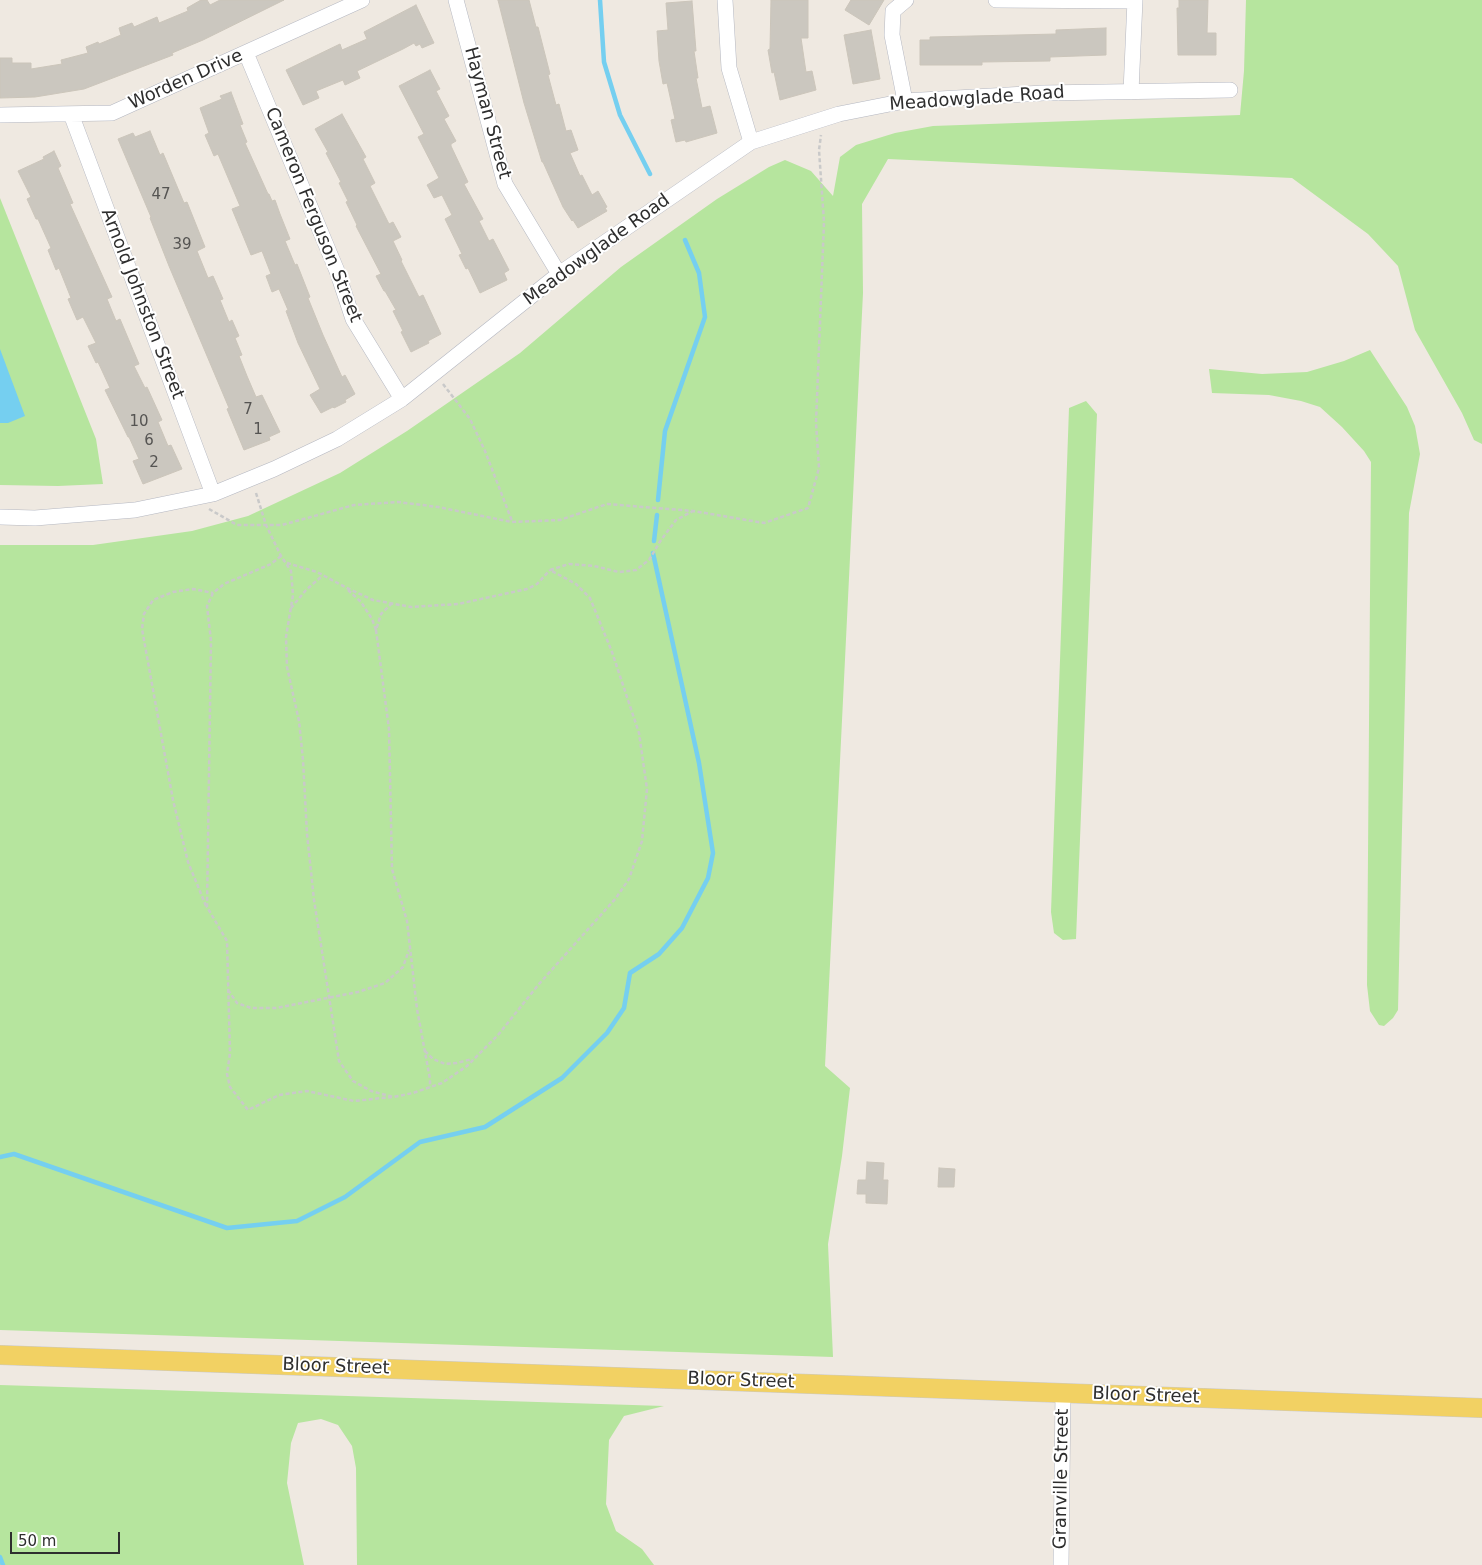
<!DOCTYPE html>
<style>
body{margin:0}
#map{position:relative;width:1482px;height:1565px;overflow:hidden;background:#efe9e1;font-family:"DejaVu Sans",sans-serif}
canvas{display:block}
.scale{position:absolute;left:10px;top:1532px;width:110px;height:22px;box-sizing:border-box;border:2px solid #2e2e2e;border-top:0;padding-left:6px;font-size:15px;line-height:18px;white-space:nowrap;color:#2e2e2e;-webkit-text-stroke:4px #fff;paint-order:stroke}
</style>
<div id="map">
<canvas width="1482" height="1565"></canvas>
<div class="scale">50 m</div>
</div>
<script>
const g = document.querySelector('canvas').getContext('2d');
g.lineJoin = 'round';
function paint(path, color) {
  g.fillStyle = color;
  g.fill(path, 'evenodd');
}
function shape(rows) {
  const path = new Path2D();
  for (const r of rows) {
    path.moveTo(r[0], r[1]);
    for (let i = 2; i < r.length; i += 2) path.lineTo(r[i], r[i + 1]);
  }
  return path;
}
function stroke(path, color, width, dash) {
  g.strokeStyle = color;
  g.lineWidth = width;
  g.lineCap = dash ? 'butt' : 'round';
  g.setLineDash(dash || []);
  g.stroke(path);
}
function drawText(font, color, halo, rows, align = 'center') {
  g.font = font + ' "DejaVu Sans",sans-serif';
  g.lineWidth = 4;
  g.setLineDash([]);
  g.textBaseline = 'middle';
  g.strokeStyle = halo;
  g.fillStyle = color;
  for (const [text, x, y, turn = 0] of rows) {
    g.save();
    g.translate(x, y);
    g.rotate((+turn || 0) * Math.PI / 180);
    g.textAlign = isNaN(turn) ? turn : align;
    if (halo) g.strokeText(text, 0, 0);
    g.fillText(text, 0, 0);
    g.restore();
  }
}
paint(shape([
 [1246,0,1482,0,1482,444,1474,440,1462,413,1415,330,1398,266,1368,234,1292,178,888,159,862,204,863,293,825,1066,850,1088,842,1156,828,1244,833,1357,0,1330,0,545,93,545,192,531,248,516,340,473,407,431,520,353,621,267,717,199,769,167,785,160,811,171,833,196,840,157,856,145,895,133,933,126,1240,115,1244,71],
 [0,198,96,439,103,484,58,486,0,485],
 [1370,350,1407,407,1415,426,1420,454,1409,513,1398,1010,1393,1018,1384,1026,1379,1025,1370,1011,1367,985,1371,462,1364,451,1342,427,1320,407,1301,401,1269,395,1212,393,1209,369,1262,374,1307,372,1344,361],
 [1086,401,1097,414,1076,939,1063,940,1054,933,1051,912,1069,408],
 [0,1385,664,1406,624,1416,609,1440,606,1504,616,1531,642,1549,654,1565,357,1565,356,1468,352,1446,338,1425,321,1419,298,1423,291,1443,287,1483,304,1565,0,1565]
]), '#b6e59e');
paint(shape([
 [0,349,25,416,8,423,0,423]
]), '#75cff0');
stroke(shape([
 [600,0,604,62,620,115,650,174],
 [658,500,665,431,705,317,699,273,685,240],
 [654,541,657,515],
 [0,1157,14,1154,227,1228,297,1221,345,1197,420,1142,485,1127,562,1078,607,1033,624,1008,630,973,659,954,682,928,708,878,713,853,699,763,653,553],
 [0,1557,3,1565]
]), '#75cff0', 4.5);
const building = shape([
 [201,0,207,0,210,5,220,0,284,0,203,40,172,53,173,55,84,89,35,97,0,98,0,58,12,58,12,63,31,63,31,69,62,64,61,60,88,53,86,47,98,42,99,44,121,35,119,28,132,23,134,27,157,17,159,23,188,11,187,8,201,0],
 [498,0,529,0,536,27,538,27,550,74,548,75,556,105,559,104,566,131,571,130,578,150,570,153,580,176,582,175,592,195,598,191,607,207,605,208,607,211,578,228,573,220,572,221,563,207,543,162,542,162,524,103,498,0],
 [771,0,808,0,808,38,801,38,806,72,812,71,816,90,780,100,774,72,772,73,768,50,770,49,771,0],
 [851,0,884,0,869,25,845,10,851,0],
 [1179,0,1208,0,1207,33,1216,33,1216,55,1178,55,1177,8,1179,8,1179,0],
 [692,1,696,51,694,51,698,78,696,78,702,108,710,106,717,133,686,142,685,140,676,142,671,120,675,119,667,83,663,84,659,61,657,31,668,30,666,3,692,1],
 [416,5,434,43,422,48,420,44,416,46,414,43,403,49,357,71,360,78,345,85,343,80,316,91,319,98,303,105,286,70,340,44,342,50,367,39,364,32,416,5],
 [1106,28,1106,55,1050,57,1050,61,982,62,982,65,920,65,920,40,930,40,930,37,1056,34,1056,30,1106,28],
 [871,30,880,79,853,84,844,35,871,30],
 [430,70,440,89,436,91,449,116,444,119,456,141,451,144,451,146,468,182,464,184,483,219,479,221,489,241,493,239,509,270,504,273,507,280,480,293,468,268,466,269,459,255,462,254,445,219,452,215,442,195,434,198,427,185,439,178,418,137,424,134,399,86,430,70],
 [231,92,243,124,240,125,247,142,245,143,268,194,269,194,272,201,275,200,280,214,290,239,285,241,295,265,297,264,310,297,308,298,323,335,342,377,345,375,355,394,345,400,346,402,334,408,333,407,321,413,310,395,320,389,298,343,286,311,288,310,279,289,272,292,266,276,271,274,262,251,251,255,232,209,240,206,218,154,214,156,205,135,209,133,200,108,222,99,220,96,231,92],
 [342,114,366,157,363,159,375,183,370,186,389,224,393,222,401,237,393,241,402,260,401,261,419,297,423,295,441,334,428,341,429,343,411,352,401,332,403,331,393,311,396,310,385,291,384,291,376,276,381,274,356,226,357,225,346,202,348,201,339,183,341,182,326,153,328,152,315,129,342,114],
 [150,131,160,155,163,153,184,203,187,202,205,247,197,251,208,278,213,276,223,299,220,300,229,322,232,320,239,336,235,338,242,355,239,356,247,376,256,397,262,395,280,432,269,437,270,440,244,450,227,409,229,408,169,266,150,218,151,217,118,139,133,133,135,137,150,131],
 [54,151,61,166,58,168,73,203,70,204,112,297,107,299,116,321,120,319,139,364,134,366,145,388,147,387,162,420,158,422,168,446,171,445,182,469,143,484,133,461,139,459,129,437,128,437,105,390,110,388,98,362,96,363,88,346,96,343,83,317,77,320,68,299,71,298,59,268,56,270,48,250,51,248,38,219,36,219,27,199,31,197,18,171,44,159,43,157,54,151],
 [867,1162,884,1163,883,1180,888,1180,887,1204,866,1203,866,1194,857,1194,858,1180,866,1180,867,1162],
 [939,1168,955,1169,954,1187,938,1187,939,1168]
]);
paint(building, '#cbc7bf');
stroke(building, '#cbc5ba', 1);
const minor = shape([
 [456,0,505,184,559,274],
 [725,0,729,68,751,142],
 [996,0,1135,1],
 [246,53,337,271,353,319,402,399],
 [1131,92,1135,0],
 [905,101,892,35,893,11,906,0],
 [71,114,213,494],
 [0,115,112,113,362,0],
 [0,517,35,518,135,510,213,494,274,469,337,439,402,399,559,274,751,142,839,114,905,101,1043,93,1230,90],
 [1061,1565,1063,1393]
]);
const major = shape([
 [0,1355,1482,1408]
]);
stroke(minor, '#b4b7c1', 16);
stroke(major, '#c9c9c9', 20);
stroke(shape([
 [443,384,470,419,485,451,512,521],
 [256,493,266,525,281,556,291,571,293,595,286,637,287,667,299,721,303,760,307,834,314,900,339,1061,353,1081,371,1091,393,1097,413,1093,442,1083,467,1066,498,1035,539,984,616,898,629,879,642,841,647,789,639,733,612,652,590,598,576,584,550,570,569,564,594,566,619,572,636,570,649,560,661,540,676,520,693,511],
 [209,509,237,525,282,525,354,505,398,502,438,507,512,522,560,520,607,504,693,511,764,523,808,508,819,468,816,423,824,222,819,150,821,135],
 [281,556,271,564,224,584,213,593,207,606,211,641,207,907,227,941,230,1053,227,1074,230,1087,248,1110,279,1095,307,1091,354,1101,392,1097],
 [287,563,317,572,347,588,373,600,411,607,458,604,527,589,537,584,550,570],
 [348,590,361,602,372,619,376,630,381,614,391,604],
 [291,608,306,590,322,576],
 [376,630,389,729,392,869,407,921,417,1009,430,1079,430,1087],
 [206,906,188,862,173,800,142,629,144,614,153,600,173,592,193,589,213,593],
 [228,990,237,1003,251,1008,276,1008,358,992,385,983,403,967,409,950],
 [425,1051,433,1059,445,1064,457,1063,472,1059]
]), '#c9c9c9', 2.5, [4, 2.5]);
stroke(minor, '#fff', 15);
stroke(major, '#f2d163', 19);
drawText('15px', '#555452', null, [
 ["47",161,195],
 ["39",182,245],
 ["7",248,410],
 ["10",139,422],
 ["1",258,430],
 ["6",149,441],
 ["2",154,463]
]);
drawText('18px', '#2e2e2e', '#fff', [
 ["Worden Drive",186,80,-24],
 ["Meadowglade Road",977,99,-4],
 ["Hayman Street",487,113,75],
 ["Cameron Ferguson Street",313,215,68],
 ["Meadowglade Road",597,250,-36],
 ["Arnold Johnston Street",142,304,69],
 ["Bloor Street",336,1367,2],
 ["Bloor Street",741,1381,2],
 ["Bloor Street",1146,1396,2],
 ["Granville Street",1062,1479,-89]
]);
</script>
